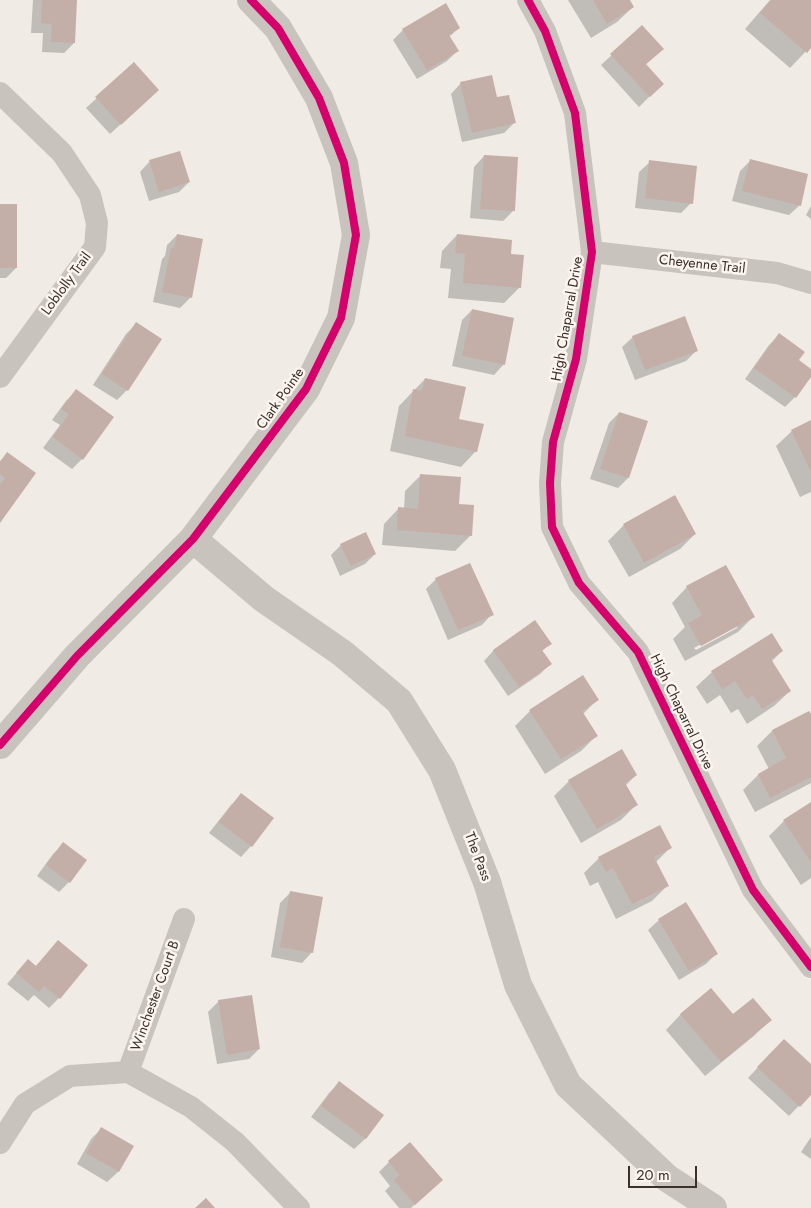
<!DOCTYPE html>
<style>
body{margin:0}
#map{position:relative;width:811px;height:1208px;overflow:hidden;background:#f0ebe5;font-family:Jost,sans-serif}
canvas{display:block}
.scale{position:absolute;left:628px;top:1166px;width:69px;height:22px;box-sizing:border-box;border:2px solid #3b302b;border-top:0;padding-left:6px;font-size:15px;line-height:18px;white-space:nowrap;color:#3b302b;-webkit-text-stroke:4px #fbf5ee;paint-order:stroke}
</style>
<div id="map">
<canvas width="811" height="1208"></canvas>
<div class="scale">20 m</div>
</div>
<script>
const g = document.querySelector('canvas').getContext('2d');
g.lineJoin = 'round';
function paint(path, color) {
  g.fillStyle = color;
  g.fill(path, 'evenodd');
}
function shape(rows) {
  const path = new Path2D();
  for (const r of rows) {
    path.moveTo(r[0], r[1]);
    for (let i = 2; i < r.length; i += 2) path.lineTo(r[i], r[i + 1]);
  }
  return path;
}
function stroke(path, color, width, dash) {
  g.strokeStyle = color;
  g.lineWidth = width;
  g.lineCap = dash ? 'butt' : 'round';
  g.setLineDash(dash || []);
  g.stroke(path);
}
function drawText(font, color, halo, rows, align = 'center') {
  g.font = font + ' Jost,sans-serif';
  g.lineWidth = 5;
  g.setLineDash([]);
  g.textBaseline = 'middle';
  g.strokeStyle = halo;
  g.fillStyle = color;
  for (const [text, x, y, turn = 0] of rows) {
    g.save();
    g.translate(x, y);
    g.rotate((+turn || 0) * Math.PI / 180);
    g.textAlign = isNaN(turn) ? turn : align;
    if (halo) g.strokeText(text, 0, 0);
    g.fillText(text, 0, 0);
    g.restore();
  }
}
paint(shape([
 [33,0,76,0,74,43,64,53,42,52,43,33,31,33],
 [568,0,629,0,633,7,617,22,591,38],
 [770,0,811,0,811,46,790,68,745,29],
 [642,27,652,59,645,65,652,94,639,107,601,65],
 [459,28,449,37,457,51,447,61,417,79,393,40,403,30],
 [134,64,147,100,110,134,86,108],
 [461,83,496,99,514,123,504,133,462,142,451,94],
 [484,156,513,211,503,221,470,218,474,167],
 [150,161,189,182,179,192,149,201,140,172],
 [750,161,800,205,789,215,732,201,740,171],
 [650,162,691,203,681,213,635,208,639,172],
 [0,205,16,268,6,278,0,278],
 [811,206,811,219,806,215],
 [177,235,190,298,180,308,153,302,162,259,165,256,167,245],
 [457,235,509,255,522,256,519,288,504,303,448,298,451,269,440,268,442,251],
 [472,310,504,364,494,375,452,366,462,320],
 [136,324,127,390,117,400,93,385,126,334],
 [779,335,798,361,811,370,811,375,795,397,785,407,745,379,769,345],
 [633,337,697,350,686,361,635,380,622,347],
 [425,379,457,420,476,451,461,467,390,451,399,406],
 [76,391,82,459,72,469,43,448,60,425,52,420,66,401],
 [619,413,628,478,618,488,590,479,609,423],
 [811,421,811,492,800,497,776,446,792,431],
 [7,454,34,473,0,521,0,461],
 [420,476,458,505,471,535,455,551,382,545,384,524,399,508,404,509,405,491],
 [675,497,695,534,680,549,629,577,608,541,624,525],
 [341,545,375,554,365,564,340,576,331,555],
 [436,579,492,614,482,625,448,640,426,589],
 [687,587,753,617,738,632,685,661,673,639,685,627,672,603],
 [737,625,737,628,696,650,694,648],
 [550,644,541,652,550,664,540,674,508,696,484,661,494,650],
 [782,651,771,662,790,691,774,706,747,724,738,709,731,713,720,695,707,704,696,687,712,672],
 [598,699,583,714,596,736,581,751,545,774,515,726,530,711],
 [809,712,811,717,811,783,755,812,743,790,758,775,769,769,757,746,772,731],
 [636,775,625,786,636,805,621,820,581,843,554,796,569,781],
 [241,795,251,846,241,857,209,833,231,805],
 [811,803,811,878,801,885,769,836,784,821],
 [63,844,69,882,59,892,37,876,53,854],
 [670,848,656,862,668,885,652,901,616,919,598,882,590,886,584,873,599,858],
 [290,893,312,952,302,963,271,957,280,903],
 [659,920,716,954,706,964,679,980,648,930],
 [58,942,59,998,49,1008,34,995,28,1001,7,984,28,960,35,967],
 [219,1001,259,1049,249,1059,217,1064,208,1012],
 [681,1014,733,1016,770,1019,755,1035,705,1076,666,1030],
 [774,1050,811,1065,811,1093,789,1116,748,1078],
 [339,1083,382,1115,365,1139,354,1149,311,1117,329,1093],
 [101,1129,132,1147,118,1172,107,1182,77,1164,91,1139],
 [811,1137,811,1159,801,1152],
 [389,1162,431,1190,411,1208,399,1208,385,1191,390,1186,379,1172]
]), '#0003');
paint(shape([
 [42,0,77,0,75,43,51,42,52,24,41,23],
 [593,0,630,0,634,7,607,24],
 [771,0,811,0,811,48,807,53,760,13],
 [446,3,460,28,449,35,459,51,427,70,402,29],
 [642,25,664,49,646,64,664,84,650,97,610,54],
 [134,62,159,90,121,125,95,97],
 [492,75,497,97,509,95,516,123,472,133,460,82],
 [180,151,190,182,159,192,149,160],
 [484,155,518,157,515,211,480,209],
 [750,159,808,174,801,206,742,191],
 [649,160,697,166,693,204,645,198],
 [0,204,17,204,17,268,0,268],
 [177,234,203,239,192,298,162,292,171,248,174,248],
 [457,234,512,240,511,254,524,255,521,288,463,283,465,254,455,253],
 [472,309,514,318,505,365,462,356],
 [685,316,698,351,645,370,632,336],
 [136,322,162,339,128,391,102,374],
 [779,333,805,352,799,360,811,369,811,377,796,398,754,368],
 [425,378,466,387,459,419,484,424,477,452,405,436,413,389,422,391],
 [76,389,114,417,83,460,53,437,69,414,61,409],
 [619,412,648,421,629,478,600,469],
 [811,420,811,472,791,430],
 [7,452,36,473,0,523,0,485,5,478,0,474,0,462],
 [420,474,461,477,459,504,474,505,472,536,397,530,398,507,418,509],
 [675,495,696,534,644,563,623,524],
 [366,532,376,554,351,566,340,544],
 [470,563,494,615,458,630,435,578],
 [726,565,755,617,701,646,688,623,702,615,686,586],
 [535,620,552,644,542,650,552,664,519,687,493,650],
 [772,633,783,651,771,659,791,691,762,709,753,695,747,699,735,681,722,689,711,671],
 [583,675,599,700,582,711,598,736,561,759,529,710],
 [809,711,811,714,811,777,770,798,758,774,786,758,772,730],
 [622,749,637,775,625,783,638,805,597,829,568,780],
 [241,793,274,818,252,847,219,822],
 [811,802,811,862,783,820],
 [660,825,672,848,654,857,669,886,632,904,613,868,606,872,598,857],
 [63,842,87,860,70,883,46,865],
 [290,891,323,897,313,953,280,947],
 [686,902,718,954,689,971,658,919],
 [58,940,88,965,60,999,44,986,39,992,16,973,28,959,36,966],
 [711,988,733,1014,753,998,772,1020,721,1062,680,1014],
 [252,995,260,1049,227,1055,218,1000],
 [784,1039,811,1064,811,1095,800,1107,757,1067],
 [339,1081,384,1115,366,1139,321,1106],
 [101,1127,134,1146,119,1172,86,1153],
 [410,1142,443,1180,415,1205,394,1180,400,1175,388,1161],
 [206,1198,215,1208,195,1208]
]), '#c3afa7');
stroke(shape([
 [528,0,545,31,575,113,592,252,576,359,553,442,550,483,552,527,579,583,638,652,753,890,811,967],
 [0,93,62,153,90,195,97,223,95,247,0,377],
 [592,252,777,273,811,283],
 [128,1072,184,919],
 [0,1143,25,1104,70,1076,128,1072,191,1107,235,1142,299,1208]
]), '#c9c3be', 22);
stroke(shape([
 [193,539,264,599,342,653,399,701,442,770,487,882,518,985,568,1085,667,1178,713,1208],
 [0,745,77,656,193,539,306,389,341,318,356,235,344,163,319,98,278,28,251,0]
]), '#c9c3be', 28);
stroke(shape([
 [528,0,545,31,575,113,592,252,576,359,553,442,550,483,552,527,579,583,638,652,753,890,811,967],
 [0,745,77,656,193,539,306,389,341,318,356,235,344,163,319,98,278,28,251,0]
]), '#d6006c', 8);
drawText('14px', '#3b302b', '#fbf5ee', [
 ["Cheyenne Trail",702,265,6],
 ["Loblolly Trail",67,284,-54],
 ["High Chaparral Drive",568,319,-80],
 ["Clark Pointe",281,399,-55],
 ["High Chaparral Drive",681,712,64],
 ["The Pass",477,857,69],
 ["Winchester Court B",156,996,-70]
]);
</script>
